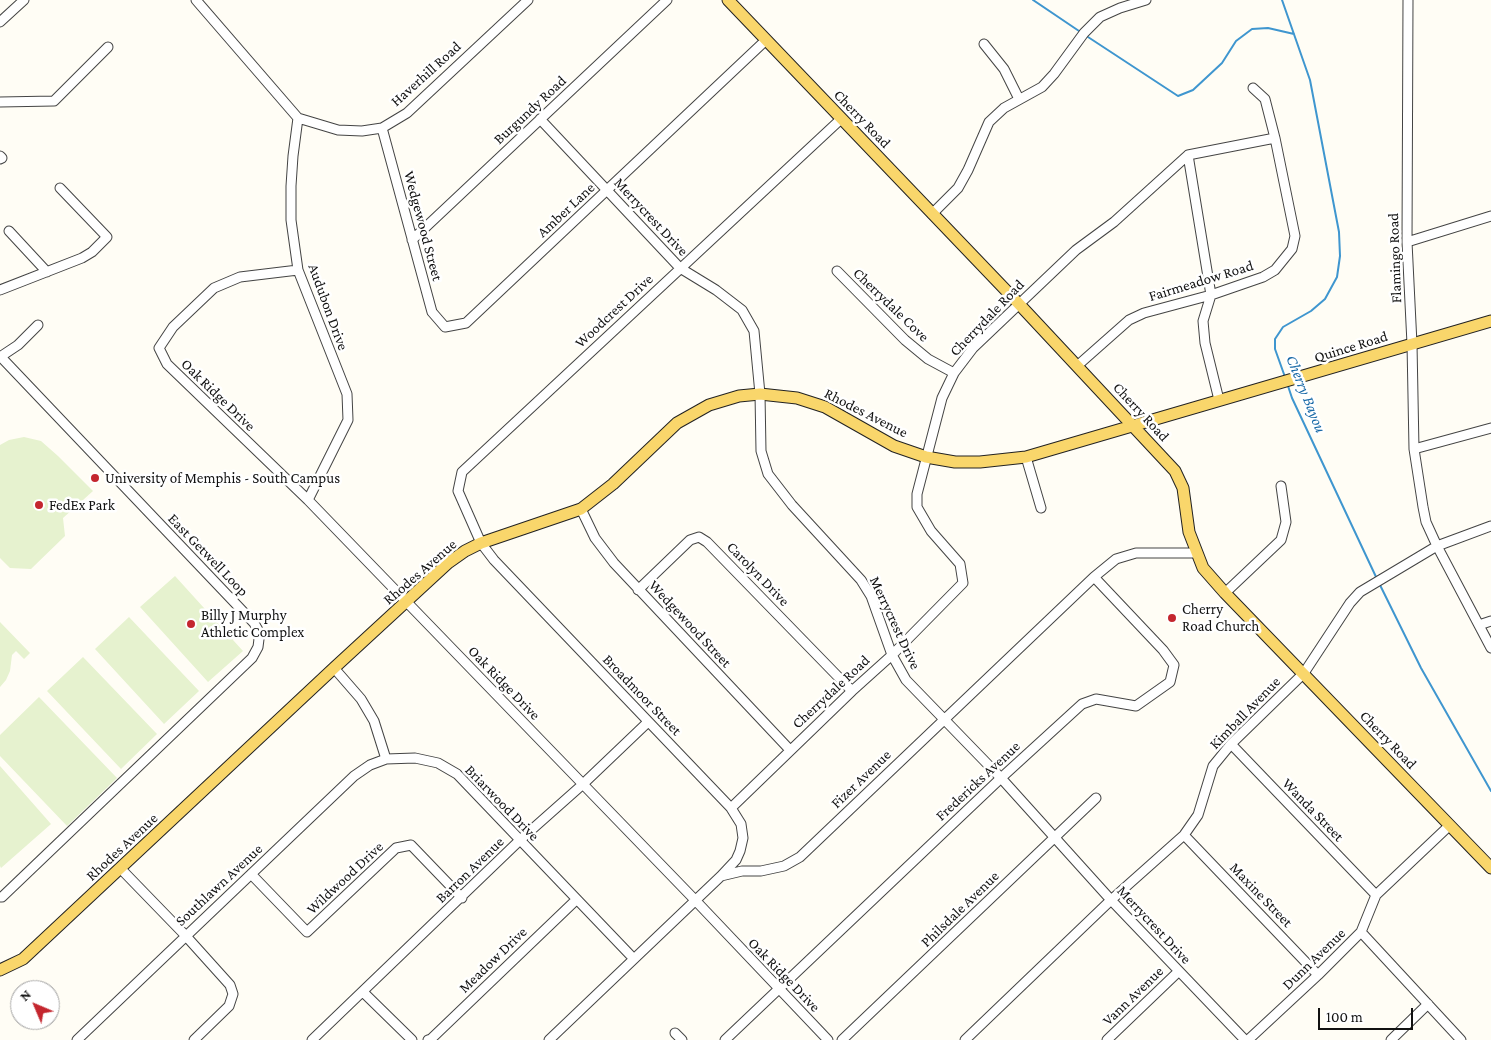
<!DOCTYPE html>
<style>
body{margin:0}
#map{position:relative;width:1491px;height:1040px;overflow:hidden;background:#fffdf5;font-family:"Crimson Pro",serif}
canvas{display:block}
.north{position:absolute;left:10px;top:980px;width:50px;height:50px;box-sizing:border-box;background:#fff;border:1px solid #a0a0a0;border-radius:50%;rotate:315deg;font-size:14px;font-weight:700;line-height:20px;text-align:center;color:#111}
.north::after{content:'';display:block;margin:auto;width:18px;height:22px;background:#c4262e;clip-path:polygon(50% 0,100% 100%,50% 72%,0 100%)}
.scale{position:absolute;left:1318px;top:1008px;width:95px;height:22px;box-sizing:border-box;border:2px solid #111;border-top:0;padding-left:6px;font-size:15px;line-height:18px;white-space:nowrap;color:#111;-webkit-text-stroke:4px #fff;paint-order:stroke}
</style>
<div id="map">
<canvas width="1491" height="1040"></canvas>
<div class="north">N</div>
<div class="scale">100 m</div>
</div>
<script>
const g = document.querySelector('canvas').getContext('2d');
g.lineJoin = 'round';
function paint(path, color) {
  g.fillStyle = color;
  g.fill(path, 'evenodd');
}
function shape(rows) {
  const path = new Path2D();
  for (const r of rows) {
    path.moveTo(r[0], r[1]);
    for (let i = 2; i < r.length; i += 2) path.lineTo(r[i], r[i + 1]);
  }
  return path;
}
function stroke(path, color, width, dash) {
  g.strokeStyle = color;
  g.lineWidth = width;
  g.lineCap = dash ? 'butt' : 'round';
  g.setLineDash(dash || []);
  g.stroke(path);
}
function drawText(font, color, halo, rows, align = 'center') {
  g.font = font + ' "Crimson Pro",serif';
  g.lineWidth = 5;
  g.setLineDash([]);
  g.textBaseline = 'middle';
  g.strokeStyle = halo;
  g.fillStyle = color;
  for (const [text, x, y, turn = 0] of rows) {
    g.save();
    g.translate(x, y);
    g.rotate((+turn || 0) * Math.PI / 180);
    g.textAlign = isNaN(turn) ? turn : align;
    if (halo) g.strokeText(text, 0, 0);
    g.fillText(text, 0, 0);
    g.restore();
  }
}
paint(shape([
 [24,437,41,441,58,456,93,491,63,518,65,536,31,569,10,568,0,558,0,445,9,440],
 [175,576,243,651,208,682,140,607],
 [129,617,199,691,164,724,95,649],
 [0,622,30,653,24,659,16,651,12,655,10,671,6,680,0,687],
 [83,657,157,734,121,769,47,691],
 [39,697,117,778,67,826,0,756,0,735],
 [0,766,51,824,1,868,0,866]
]), '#e6f2cf');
stroke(shape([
 [1033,0,1079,31],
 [1282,0,1310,80,1339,232,1340,256,1337,277,1325,299,1311,311,1283,327,1275,339,1275,349,1285,377],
 [1088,37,1178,96,1193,90,1222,63,1236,41,1252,29,1268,28,1294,34],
 [1288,386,1292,398,1377,579],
 [1379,583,1421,668,1491,791]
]), '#3f96cf', 2);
const minor = shape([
 [196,0,298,118,293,156,291,186,291,220,298,270,347,394,348,420,308,500],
 [1408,0,1407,242,1412,344,1414,449,1423,507,1426,522,1437,546,1491,648],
 [0,22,24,0],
 [984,44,1004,69,1019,99],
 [0,102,54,101,108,47],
 [298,118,338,130,362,131,382,128,407,113,528,0],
 [540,119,680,268,716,290,742,310,754,331,760,394,761,451,768,474,792,505,861,580,871,596,892,655,906,680,1001,778,1111,900,1245,1040],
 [382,128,432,312,445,327,466,323,766,40],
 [1188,155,1211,295,1203,321,1205,343,1219,400],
 [0,156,2,158,0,159],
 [932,214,958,188,968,170,989,122,1004,108,1042,87,1054,74,1084,33,1100,17,1120,8,1146,0],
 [9,231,47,272],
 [412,240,667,0],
 [1407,242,1491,216],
 [298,270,240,277,214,288,173,327,159,348,167,364,308,500,695,900,828,1040],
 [837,271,905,340,928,359,954,373],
 [0,290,82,258,92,252,107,237,60,188],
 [0,357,18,345,38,325],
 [1077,366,1129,320,1144,313,1211,295,1263,277,1275,270,1292,249,1295,236,1275,138,1265,99,1253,88],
 [1414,449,1491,428],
 [1026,457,1041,508],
 [581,509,595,538,614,563,790,750],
 [638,590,690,540,699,537,707,542,852,691],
 [1225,593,1281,540,1286,522,1281,486],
 [1479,625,1491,621],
 [334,668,361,699,374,721,386,759],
 [1231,744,1376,895],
 [731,808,852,691,892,655,963,583,960,564,931,531,917,507,917,494,942,398,954,373,973,348,1076,250,1114,222,1188,155,1275,138],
 [1184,835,1318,975],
 [121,869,185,935,230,985,233,994,229,1006,194,1040],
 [251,874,307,932,396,848,411,845,462,898],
 [721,876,736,860,740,851,743,838,741,824,731,808,494,560,481,543,458,491,462,472,841,119],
 [0,897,2,897,252,658,258,647,259,639,258,630,254,623,1,357],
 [1361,932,1461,1040],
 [363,992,412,1040],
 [675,1033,682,1040],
 [77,1040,354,776,370,765,386,759,415,758,438,763,457,774,634,959],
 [312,1040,520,840,582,785,648,722],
 [428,1040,431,1039,576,900],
 [549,1040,721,876,742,871,761,871,784,866,800,857,1094,577,1116,559,1136,553,1196,553],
 [725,1040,1001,778,1082,704,1096,699,1136,706,1170,682,1174,665,1163,650,1094,577],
 [842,1040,1096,798],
 [965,1040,1111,900,1184,835,1198,815,1213,766,1231,744,1304,673,1350,603,1360,592,1437,546,1491,526],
 [1107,1040,1179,971],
 [1248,1040,1318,975,1361,932,1376,895,1450,825],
 [1391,1040,1428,1004]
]);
const major = shape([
 [728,0,1019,304,1175,471,1183,488,1189,532,1203,568,1225,593,1491,868],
 [0,970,23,959,334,668,448,563,465,551,481,543,581,509,613,484,677,423,709,405,739,396,760,394,797,398,825,407,894,446,926,457,955,462,980,462,1026,457,1491,321]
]);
stroke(minor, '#444', 11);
stroke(major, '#222', 13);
stroke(minor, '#fff', 9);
stroke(major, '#f9d66b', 11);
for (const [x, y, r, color] of [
 [95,478,5,"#c4262e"],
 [39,505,5,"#c4262e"],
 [1172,618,5,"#c4262e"],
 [191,624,5,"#c4262e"]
]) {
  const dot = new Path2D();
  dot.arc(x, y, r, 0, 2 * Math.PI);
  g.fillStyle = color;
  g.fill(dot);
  stroke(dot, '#fff', 2);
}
drawText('15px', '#111', '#fff', [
 ["Haverhill Road",426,74,-42],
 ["Burgundy Road",530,110,-43],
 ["Cherry Road",862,119,46],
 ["Amber Lane",566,210,-43],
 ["Merrycrest Drive",651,217,47],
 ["Wedgewood Street",423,226,75],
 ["Flamingo Road",1395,258,-92],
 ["Fairmeadow Road",1201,281,-17],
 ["Cherrydale Cove",891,305,44],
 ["Audubon Drive",328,307,70],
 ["Woodcrest Drive",614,311,-43],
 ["Cherrydale Road",987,318,-46],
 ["Quince Road",1351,347,-17],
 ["Oak Ridge Drive",218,395,44],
 ["Cherry Road",1141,412,47],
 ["Rhodes Avenue",866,413,27],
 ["East Getwell Loop",208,555,46],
 ["Rhodes Avenue",420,572,-41],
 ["Carolyn Drive",758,574,46],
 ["Merrycrest Drive",895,623,65],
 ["Wedgewood Street",690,624,47],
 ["Oak Ridge Drive",504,683,46],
 ["Cherrydale Road",831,692,-43],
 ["Broadmoor Street",642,695,46],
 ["Kimball Avenue",1245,713,-46],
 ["Cherry Road",1388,740,46],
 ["Fizer Avenue",861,779,-44],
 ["Fredericks Avenue",978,781,-43],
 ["Briarwood Drive",502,803,46],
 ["Wanda Street",1313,810,46],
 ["Rhodes Avenue",122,847,-43],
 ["Barron Avenue",470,870,-44],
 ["Wildwood Drive",345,878,-43],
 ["Southlawn Avenue",219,885,-43],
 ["Maxine Street",1261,895,46],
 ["Philsdale Avenue",960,909,-44],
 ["Merrycrest Drive",1154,925,47],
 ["Dunn Avenue",1314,959,-44],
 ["Meadow Drive",493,960,-44],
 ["Oak Ridge Drive",784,975,46],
 ["Vann Avenue",1133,996,-44]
]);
drawText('15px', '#111', '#fff', [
 ["University of Memphis - South Campus",105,478],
 ["FedEx Park",49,505],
 ["Cherry",1182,609],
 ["Road Church",1182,626],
 ["Billy J Murphy",201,615],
 ["Athletic Complex",201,632]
], 'left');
drawText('italic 16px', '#1768a6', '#fff', [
 ["Cherry Bayou",1306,394,68]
]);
</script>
